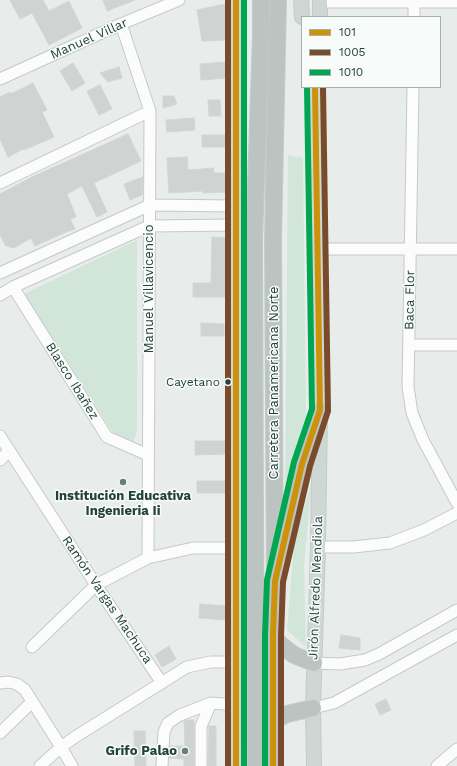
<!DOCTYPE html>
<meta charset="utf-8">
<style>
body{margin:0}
#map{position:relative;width:457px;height:766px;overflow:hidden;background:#e8edeb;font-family:"Work Sans",sans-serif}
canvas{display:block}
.legend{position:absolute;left:301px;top:16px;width:140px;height:72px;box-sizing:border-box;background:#f7fbf9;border:1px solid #a3b1ad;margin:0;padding:5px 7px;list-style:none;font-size:12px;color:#24423a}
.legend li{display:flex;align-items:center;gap:8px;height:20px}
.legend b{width:20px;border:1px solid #a3b1ad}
</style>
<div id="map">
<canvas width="457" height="766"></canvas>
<ul class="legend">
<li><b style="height:5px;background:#cd920c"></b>101</li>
<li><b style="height:5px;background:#7a4b2a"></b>1005</li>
<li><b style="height:5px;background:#00a651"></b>1010</li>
</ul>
</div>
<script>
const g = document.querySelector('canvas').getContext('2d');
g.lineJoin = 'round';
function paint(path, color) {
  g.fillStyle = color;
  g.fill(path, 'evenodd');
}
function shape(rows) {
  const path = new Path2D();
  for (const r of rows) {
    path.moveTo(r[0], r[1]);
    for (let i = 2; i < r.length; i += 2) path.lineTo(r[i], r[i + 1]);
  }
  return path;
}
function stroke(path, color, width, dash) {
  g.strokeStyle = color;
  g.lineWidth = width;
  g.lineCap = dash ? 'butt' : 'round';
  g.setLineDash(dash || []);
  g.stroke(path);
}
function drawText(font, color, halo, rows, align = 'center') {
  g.font = font + ' "Work Sans",sans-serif';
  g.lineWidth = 3;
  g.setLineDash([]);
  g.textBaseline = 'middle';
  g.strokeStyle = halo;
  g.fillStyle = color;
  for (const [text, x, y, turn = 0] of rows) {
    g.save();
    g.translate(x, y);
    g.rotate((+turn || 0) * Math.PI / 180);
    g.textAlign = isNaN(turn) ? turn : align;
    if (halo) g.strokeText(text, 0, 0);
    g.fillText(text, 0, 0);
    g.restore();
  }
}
paint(shape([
 [288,155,303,158,306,421,285,507],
 [137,240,137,431,132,445,112,431,24,294],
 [312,480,304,565,306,647,287,630,294,545]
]), '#d1e6d8');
const building = shape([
 [10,0,43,0,49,11,69,1,82,28,49,45,32,13,20,19,10,0],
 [103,0,135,0,107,11,103,0],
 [225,4,227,7,227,40,202,41,197,10,225,4],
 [227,62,227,78,201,80,200,64,227,62],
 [73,63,85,83,72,91,60,71,73,63],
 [119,67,122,78,108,82,100,73,119,67],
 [33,83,47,110,42,112,54,137,24,150,23,149,8,157,0,139,0,97,10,92,11,94,33,83],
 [100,85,112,109,99,115,87,91,100,85],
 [163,96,174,96,177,104,163,108,163,96],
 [208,100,220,100,221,116,209,116,208,100],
 [194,118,195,130,167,132,166,120,194,118],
 [128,134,141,161,94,183,107,212,97,217,82,186,67,194,76,217,70,219,75,229,66,232,35,246,31,238,14,248,6,246,0,235,0,194,32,177,128,134],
 [202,135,227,135,227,147,202,147,202,135],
 [187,157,188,170,214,168,213,173,227,173,227,192,203,193,203,191,169,193,167,158,187,157],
 [143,177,142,195,130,200,124,184,143,177],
 [212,237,227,238,227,297,193,297,193,283,211,283,212,237],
 [201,323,224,324,224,336,201,336,201,323],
 [195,441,227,441,227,454,195,455,195,441],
 [197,481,227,481,227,493,197,493,197,481],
 [200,604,227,606,227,620,199,618,200,604],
 [341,635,360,638,360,650,339,648,341,635],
 [169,646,176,659,162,667,155,655,169,646],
 [386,699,391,710,380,715,375,704,386,699],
 [187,720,194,720,194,766,184,766,184,759,169,758,170,746,185,746,184,721,187,720],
 [209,726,216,726,216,766,208,766,209,726],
 [134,731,145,731,146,766,135,766,134,731]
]);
paint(building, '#cfd4d2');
stroke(building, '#d1d6d4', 1);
const minor = shape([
 [320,2,457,2],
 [414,17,414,0],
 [121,24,150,111,148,558],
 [0,79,121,24,179,0],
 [413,87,408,387,412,413,423,440,457,503],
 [0,183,150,111],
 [318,249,457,249],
 [0,273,150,205,235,206],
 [13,287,107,437,148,455],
 [0,295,13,287,149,226,235,225],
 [409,345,457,345],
 [0,436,96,585,162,683],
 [0,460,9,451],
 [318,547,353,547,390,543,424,530,457,513],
 [32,647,96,585,148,558,193,548,235,548],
 [314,663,340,664,365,660,379,654,457,610],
 [0,683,8,682,17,684,25,690,61,747,72,766],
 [313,708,334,703,457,635],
 [0,733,32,702],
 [40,766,61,747,75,737,187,667,211,662,235,662],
 [162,766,164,732,168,723,180,715,211,703],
 [201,766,201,726,211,703,236,705],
 [437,766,457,749]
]);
const major = shape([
 [236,0,235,206,236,766],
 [301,0,302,17],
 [320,0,320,17],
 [314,766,313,708,318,547,320,410,315,87]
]);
const highway = shape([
 [281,554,302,464,320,410],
 [273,636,280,644,294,655,314,663],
 [273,721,287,714,313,708],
 [256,766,254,244,261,33,261,0],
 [273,766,273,636,275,581,273,239,278,0]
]);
stroke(minor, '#c5cac8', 13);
stroke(major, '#c3ccc9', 16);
stroke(highway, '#c3ccc9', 18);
stroke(minor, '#fcfcfc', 11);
stroke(major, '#cfd7d5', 14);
stroke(highway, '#bcc4c2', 16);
stroke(shape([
 [236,0,236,766],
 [273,766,273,636,275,581,302,464,320,410,315,87]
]), '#cd920c', 6);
stroke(shape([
 [228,0,228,766],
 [281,766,281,636,283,582,310,466,328,411,323,87]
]), '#7a4b2a', 6);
stroke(shape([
 [244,0,244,766],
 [265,766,265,636,267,580,294,462,312,409,307,87]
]), '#00a651', 6);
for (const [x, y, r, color] of [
 [228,382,3.5,"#24423a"],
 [123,482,4,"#697e78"],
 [185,751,4,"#697e78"]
]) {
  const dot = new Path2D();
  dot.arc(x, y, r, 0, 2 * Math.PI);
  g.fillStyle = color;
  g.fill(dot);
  stroke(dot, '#f7fbf9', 1.5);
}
drawText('12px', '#24423a', '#f7fbf9', [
 ["Cayetano",220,382]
], 'right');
drawText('13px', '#24423a', '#f7fbf9', [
 ["Manuel Villar",89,39,-24],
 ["Manuel Villavicencio",149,289,-90],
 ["Baca Flor",410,300,-89],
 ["Blasco Ibañez",72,381,58],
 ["Carretera Panamericana Norte",274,383,-90],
 ["Jirón Alfredo Mendiola",316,588,-88],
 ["Ramón Vargas Machuca",107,600,56]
]);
drawText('bold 13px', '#24423a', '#f7fbf9', [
 ["Institución Educativa",123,496],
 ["Ingenieria Ii",123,511],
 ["Grifo Palao",177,751,"right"]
]);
</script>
